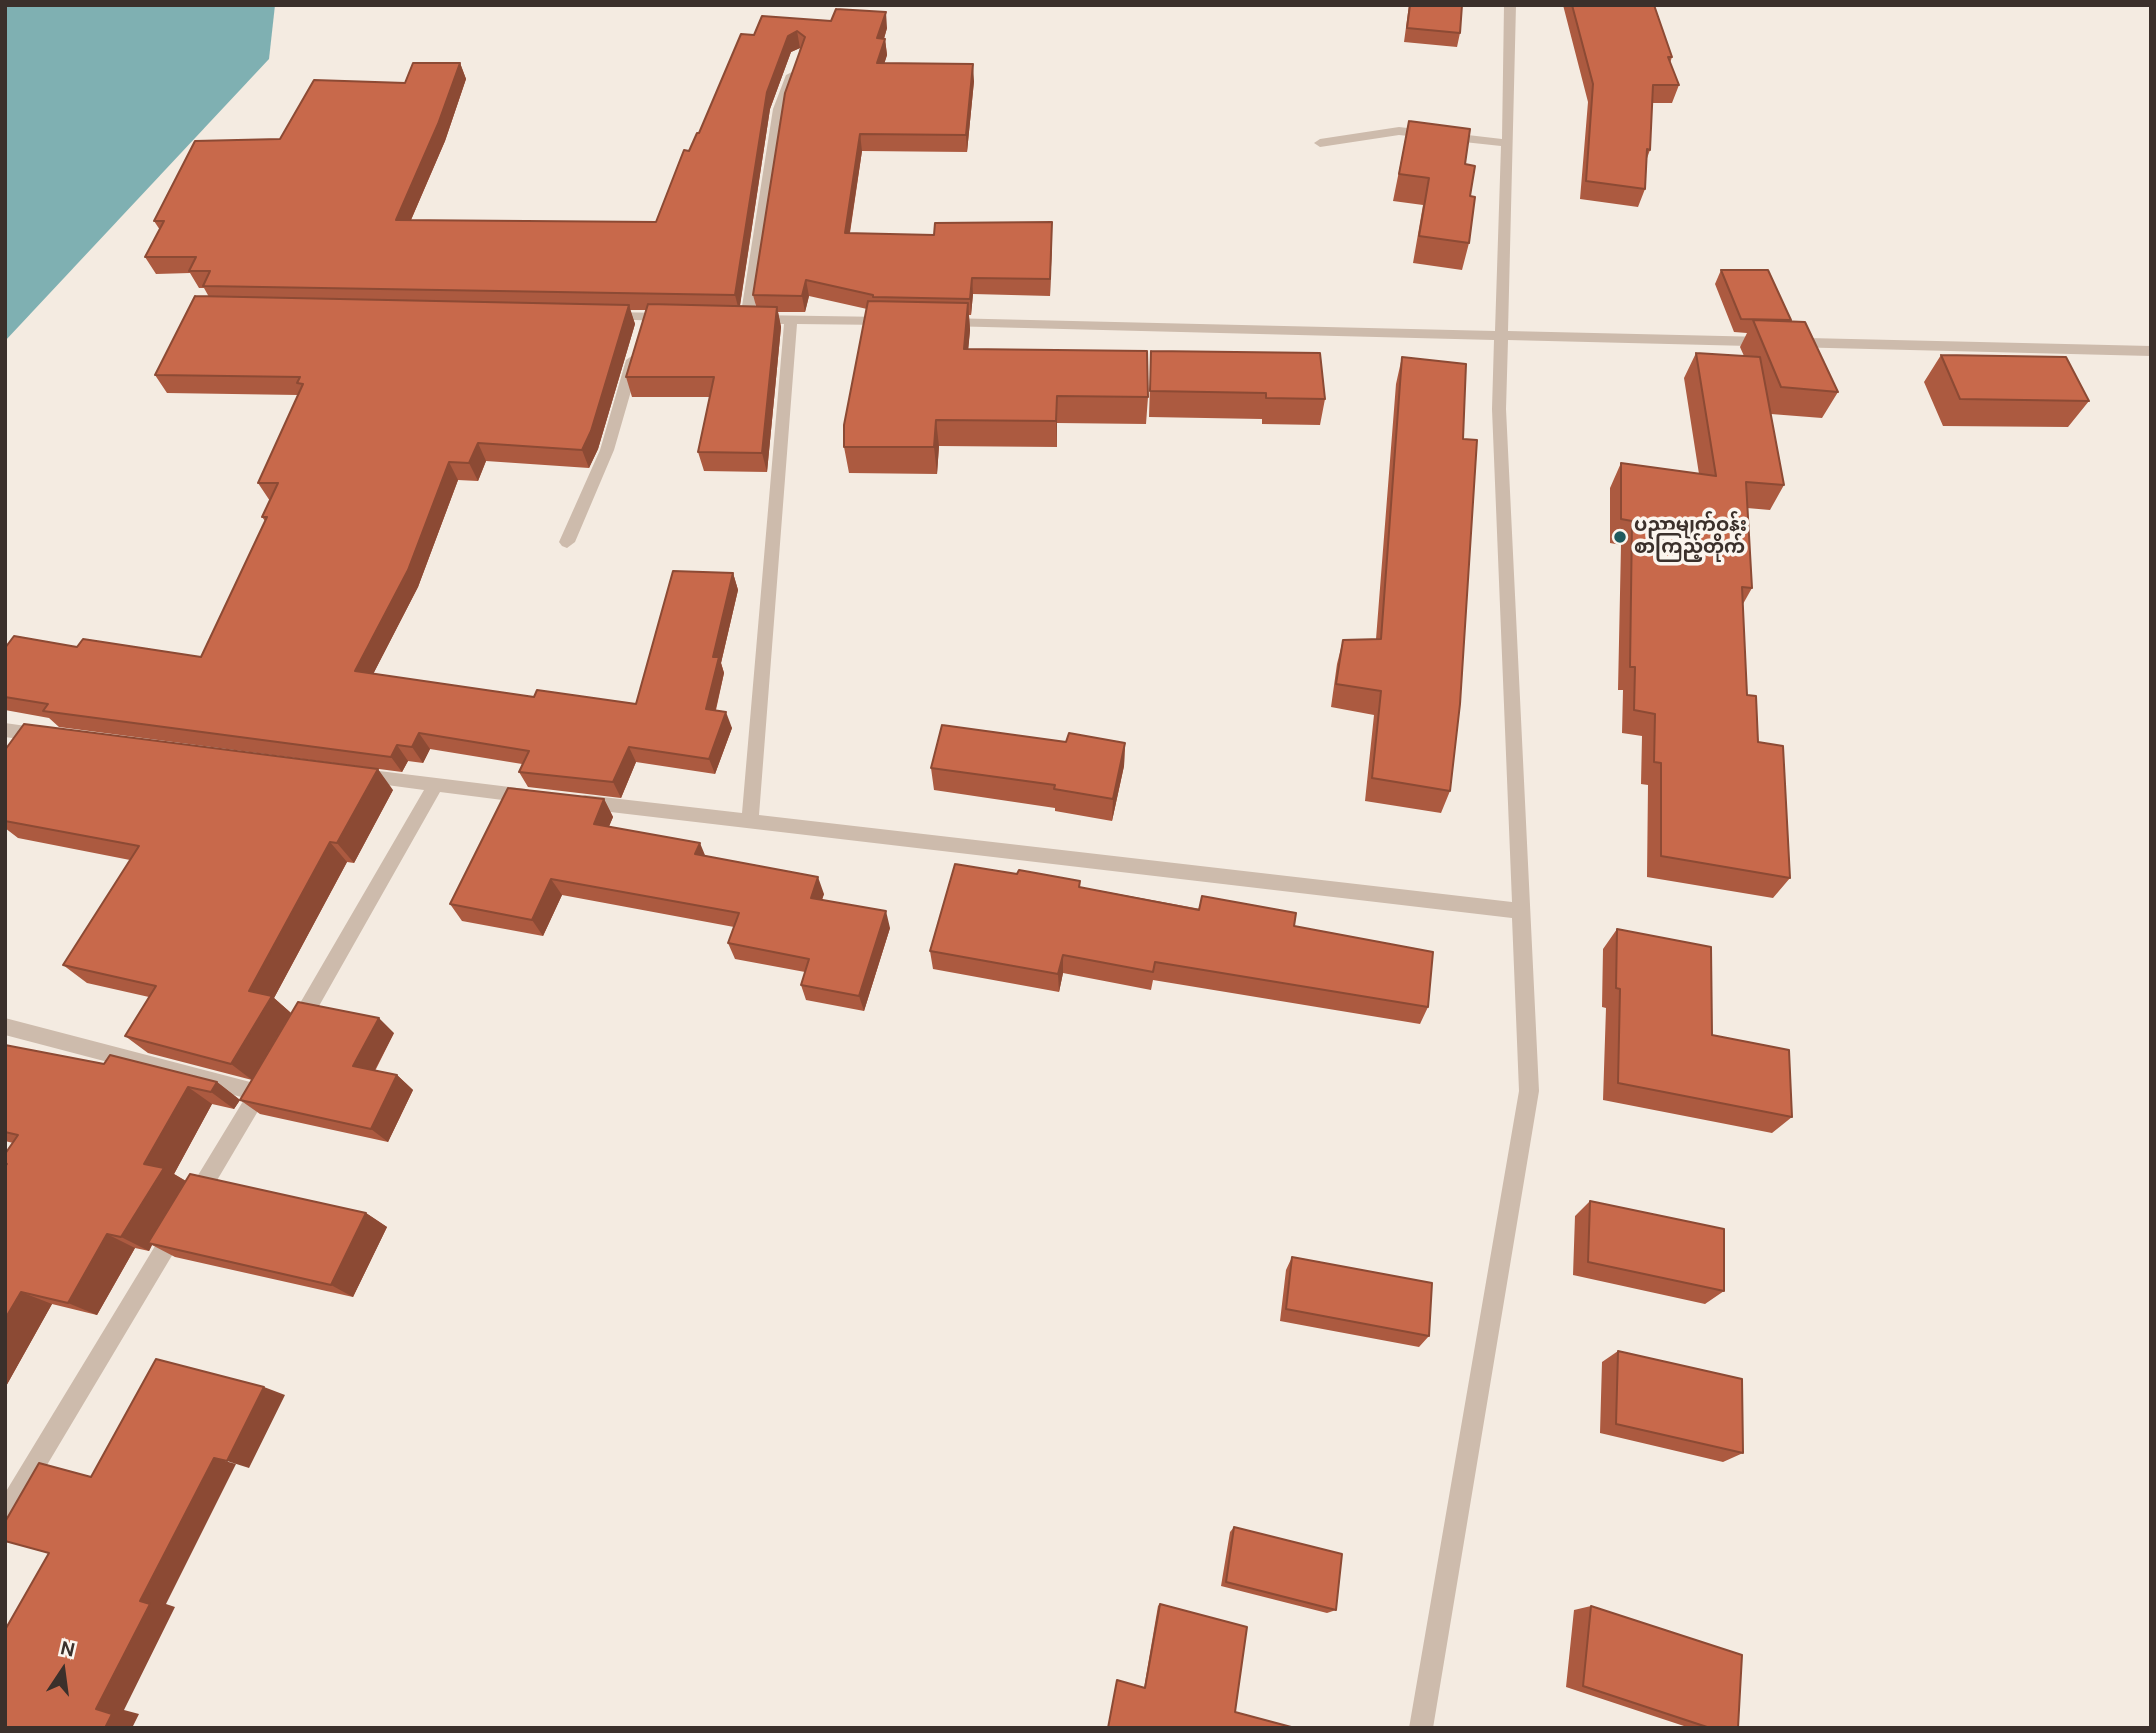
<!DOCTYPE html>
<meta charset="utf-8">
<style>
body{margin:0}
#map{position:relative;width:2156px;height:1733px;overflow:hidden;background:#f4ebe1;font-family:"DM Sans",sans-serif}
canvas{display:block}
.frame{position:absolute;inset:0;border:7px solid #3b302b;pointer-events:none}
.north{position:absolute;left:28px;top:1635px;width:70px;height:70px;-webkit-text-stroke:5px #fbf5ee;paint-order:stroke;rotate:13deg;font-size:19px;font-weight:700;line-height:28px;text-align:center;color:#3b302b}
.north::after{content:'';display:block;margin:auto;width:24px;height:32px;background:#3b302b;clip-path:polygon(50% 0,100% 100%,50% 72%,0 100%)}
</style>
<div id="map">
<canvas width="2156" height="1733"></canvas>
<div class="frame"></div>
<div class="north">N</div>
</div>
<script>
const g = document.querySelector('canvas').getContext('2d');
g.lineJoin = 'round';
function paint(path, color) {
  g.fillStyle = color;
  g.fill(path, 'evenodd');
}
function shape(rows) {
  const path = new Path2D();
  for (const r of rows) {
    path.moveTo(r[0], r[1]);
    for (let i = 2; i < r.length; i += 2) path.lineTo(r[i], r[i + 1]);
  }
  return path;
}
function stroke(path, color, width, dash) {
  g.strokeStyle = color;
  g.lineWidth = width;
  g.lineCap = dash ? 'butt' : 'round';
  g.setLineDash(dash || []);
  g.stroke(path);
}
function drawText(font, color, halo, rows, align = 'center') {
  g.font = font + ' "DM Sans","Noto Sans Myanmar",sans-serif';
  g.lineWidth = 7;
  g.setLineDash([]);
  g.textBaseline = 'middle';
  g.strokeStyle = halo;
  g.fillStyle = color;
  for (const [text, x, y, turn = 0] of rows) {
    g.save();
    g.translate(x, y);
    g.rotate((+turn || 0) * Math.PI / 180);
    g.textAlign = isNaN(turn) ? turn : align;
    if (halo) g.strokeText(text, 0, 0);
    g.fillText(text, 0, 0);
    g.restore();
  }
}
paint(shape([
 [5,5,275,5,269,59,5,341]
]), '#7fb0b2');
paint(shape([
 [1504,5,1516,5,1508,331,2151,346,2151,356,1508,340,1506,409,1539,1091,1433,1728,1409,1728,1519,1091,1512,918,585,809,579,807,576,802,579,797,585,795,742,813,784,324,747,323,740,319,773,109,786,75,792,72,798,75,785,109,754,315,886,317,893,321,886,325,797,324,759,815,1512,902,1492,409,1494,340,946,326,939,322,946,318,1495,331,1501,146,1399,135,1320,147,1314,143,1320,139,1399,127,1502,139,1504,5],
 [610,312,666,313,673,317,666,321,605,319,605,313,610,312],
 [633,355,640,360,614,450,575,542,567,548,562,546,559,542,600,450,626,360,633,355],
 [5,723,40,728,46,730,48,735,46,740,40,742,5,737,5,723],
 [363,769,526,789,532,791,534,796,532,801,526,803,440,792,306,1029,299,1032,292,1029,290,1023,292,1017,424,790,357,781,355,776,357,771,363,769],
 [5,1018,254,1083,261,1080,268,1083,271,1089,203,1204,196,1207,189,1204,186,1197,189,1190,245,1098,5,1035,5,1018],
 [176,1220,183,1223,186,1230,183,1237,13,1522,5,1525,5,1493,169,1223,176,1220]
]), '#cdbbac');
paint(shape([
 [1409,5,1462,5,1460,33,1457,47,1404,42],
 [1563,5,1654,5,1672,57,1670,63,1679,85,1672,103,1652,103,1650,150,1646,161,1645,189,1638,207,1580,199,1588,102],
 [762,16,887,28,884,39,885,39,887,55,884,64,974,81,967,152,862,151,850,233,1052,238,1050,296,973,294,971,315,969,315,970,330,968,349,1148,397,1146,424,1057,423,1057,447,939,446,937,474,849,473,844,447,867,309,809,296,805,312,778,312,781,327,767,472,704,471,698,452,710,397,632,397,626,377,646,310,630,310,635,324,598,449,589,468,486,461,478,481,458,480,418,587,373,674,534,697,636,704,733,573,738,590,721,663,724,673,716,710,732,728,715,774,636,762,621,798,528,787,519,772,522,764,430,749,423,763,408,761,402,772,59,727,49,718,5,710,5,648,77,647,201,657,265,521,262,517,270,501,258,483,298,395,167,393,155,375,209,297,204,288,199,288,190,273,156,274,145,257,160,230,154,221,280,139,405,83,460,63,466,79,445,141,411,220,656,222,689,151,754,35],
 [800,48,753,295,756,306,740,306,770,109,791,52],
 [1409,121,1465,164,1470,196,1469,243,1462,270,1413,263,1423,205,1393,201],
 [1721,270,1791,320,1790,321,1838,392,1822,418,1771,414,1784,485,1770,510,1747,508,1752,588,1743,604,1747,695,1790,878,1773,898,1647,877,1648,785,1641,784,1642,736,1622,733,1623,690,1618,690,1621,545,1610,543,1610,488,1621,463,1699,474,1684,378,1696,353,1744,356,1740,347,1747,333,1734,332,1715,284],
 [1151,351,1325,399,1320,425,1262,424,1262,419,1149,417],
 [1941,355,2089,401,2068,427,1943,426,1924,382],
 [1402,357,1450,791,1441,813,1365,801,1374,715,1331,707,1337,664,1343,640,1376,639,1396,384],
 [1066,742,1125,743,1124,766,1112,821,1055,811,1055,808,934,790,931,768],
 [5,750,393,790,354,863,347,862,274,998,291,1013,252,1080,148,1053,125,1036,149,997,87,983,63,965,130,860,18,838,5,828],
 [604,799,613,817,609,826,824,894,822,900,890,928,864,1011,806,1000,801,985,805,972,735,959,728,943,734,927,562,895,543,936,462,921,450,904],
 [1080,887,1294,926,1428,1007,1420,1024,1153,980,1151,990,1063,973,1059,992,933,969,930,951],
 [1617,929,1712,1035,1792,1117,1772,1133,1603,1100,1606,1008,1602,1007,1603,949],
 [394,1033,375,1071,397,1075,413,1090,388,1142,260,1114,240,1100],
 [5,1045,104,1064,217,1082,240,1100,234,1109,212,1104,174,1174,186,1181,366,1213,387,1227,353,1297,175,1257,152,1245,149,1251,135,1248,97,1315,52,1304,5,1388,5,1154,13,1143,5,1141],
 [1590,1201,1724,1291,1705,1304,1573,1275,1575,1216],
 [1292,1257,1429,1336,1419,1347,1280,1321,1286,1270],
 [1618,1351,1743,1453,1723,1462,1600,1433,1602,1362],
 [1234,1527,1336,1610,1327,1613,1221,1586,1230,1532],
 [1160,1604,1235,1712,1295,1728,1108,1728,1117,1681,1144,1688,1158,1606],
 [1591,1606,1738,1728,1690,1728,1566,1687,1574,1610]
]), '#ac5a40');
paint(shape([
 [886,12,887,28,879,55,877,38],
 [797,31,800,48,791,52,770,109,739,311,735,295,767,92,788,36],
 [885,39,887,55,879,80,877,63],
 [460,63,466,79,445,141,404,236,396,220],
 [973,64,974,81,967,152,966,135],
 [860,134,862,151,847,250,845,233],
 [1052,222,1052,238,1050,296,1050,279],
 [972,278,973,294,971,315,970,299],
 [806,280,809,296,805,312,802,296],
 [968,303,970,330,966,375,964,349],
 [629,305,635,324,598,449,589,468,582,450],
 [777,307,781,327,767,472,762,453],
 [1057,396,1057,447,1056,421],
 [936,420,939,446,937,474,934,447],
 [478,443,486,461,478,481,469,463],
 [449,462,458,480,418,587,366,688,355,671],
 [733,573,738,590,721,663,724,673,712,725,706,709,713,657],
 [726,712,732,728,715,774,709,759],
 [419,733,430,749,423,763,412,747],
 [1125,743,1124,766,1112,821,1113,799],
 [397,745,408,761,402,772,391,757],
 [629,747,636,762,621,798,613,782],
 [378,769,393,790,354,863,337,843],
 [604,799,613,817,603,841,594,824],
 [330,842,347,862,274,998,291,1013,252,1080,231,1064,249,991],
 [700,843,707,860,695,854],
 [818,877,824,894,816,915,811,898],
 [551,879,562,895,543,936,532,920],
 [886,911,890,928,864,1011,859,996],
 [1063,955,1063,973,1059,992,1058,974],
 [379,1018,394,1033,369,1081,353,1066],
 [397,1075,413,1090,388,1142,371,1129],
 [217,1082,240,1100,234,1109,211,1092],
 [188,1087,212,1104,174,1174,189,1183,148,1243,152,1245,149,1251,121,1237,144,1164],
 [366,1213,387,1227,353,1297,331,1285],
 [107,1234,135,1248,97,1315,68,1303],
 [21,1292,52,1304,5,1388,5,1319],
 [264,1387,285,1395,249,1468,227,1461],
 [214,1458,236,1464,166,1604,175,1607,124,1710,139,1714,132,1728,105,1728,96,1709,140,1601]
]), '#8c4a34');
const building = shape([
 [1410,5,1462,5,1460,33,1407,28,1410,5],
 [1572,5,1654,5,1672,57,1668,57,1679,85,1653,85,1650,150,1647,149,1645,189,1586,181,1593,84,1572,5],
 [836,9,886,12,877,38,885,39,877,63,973,64,966,135,860,134,845,233,934,235,935,223,1052,222,1050,279,972,278,970,299,873,297,873,295,806,280,802,296,753,295,785,93,805,37,797,31,788,36,767,92,735,295,203,286,210,271,189,271,196,257,145,257,164,221,154,221,195,141,280,139,314,80,405,83,413,63,460,63,438,124,396,220,656,222,684,150,689,151,697,133,699,133,741,34,754,35,762,16,831,21,836,9],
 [1409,121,1470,129,1465,164,1475,166,1470,196,1475,197,1469,243,1419,236,1429,178,1399,174,1409,121],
 [1721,270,1768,270,1791,320,1741,319,1721,270],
 [195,296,629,305,591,431,582,450,478,443,469,463,449,462,408,570,355,671,534,697,537,690,636,704,673,571,733,573,713,657,719,657,706,709,726,712,709,759,629,747,613,782,519,772,529,751,419,733,412,747,397,745,391,757,43,711,48,704,5,697,5,648,14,636,77,647,83,639,201,657,267,517,262,517,278,483,258,483,303,384,297,383,300,377,155,375,195,296],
 [868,301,968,303,964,349,1147,351,1148,397,1057,396,1056,421,936,420,934,447,844,447,844,425,868,301],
 [648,304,777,307,762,453,698,452,714,377,626,377,648,304],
 [1753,320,1805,322,1838,392,1781,387,1753,320],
 [1151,351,1320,353,1325,399,1266,398,1266,393,1150,391,1151,351],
 [1696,353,1760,357,1784,485,1746,482,1752,588,1742,587,1747,695,1756,696,1758,742,1783,746,1790,878,1661,856,1661,763,1654,762,1655,714,1634,710,1635,667,1630,667,1632,521,1621,519,1621,463,1716,476,1696,353],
 [1941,355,2066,357,2089,401,1960,399,1941,355],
 [1402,357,1466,364,1463,439,1477,440,1460,704,1450,791,1372,778,1381,691,1336,684,1343,640,1381,639,1402,357],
 [24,724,378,769,337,843,330,842,249,991,272,996,231,1064,125,1036,156,986,63,965,139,846,5,821,5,750,24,724],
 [942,725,1066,742,1069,733,1125,743,1113,799,1054,789,1055,785,931,768,942,725],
 [508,788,604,799,594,824,700,843,695,854,818,877,811,898,886,911,859,996,801,985,809,959,728,943,739,913,551,879,532,920,450,904,508,788],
 [955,864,1017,874,1019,870,1080,881,1079,887,1199,910,1202,896,1296,913,1294,926,1433,952,1428,1007,1155,962,1153,972,1063,955,1058,974,930,951,955,864],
 [1617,929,1711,947,1712,1035,1789,1050,1792,1117,1618,1083,1620,989,1616,988,1617,929],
 [298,1002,379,1018,353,1066,397,1075,371,1129,240,1100,298,1002],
 [5,1045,104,1064,110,1055,217,1082,211,1092,188,1087,144,1164,164,1168,121,1237,107,1234,68,1303,21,1292,5,1319,5,1166,7,1164,5,1163,5,1154,18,1135,5,1132,5,1045],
 [190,1174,366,1213,331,1285,148,1243,190,1174],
 [1590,1201,1724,1229,1724,1291,1588,1262,1590,1201],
 [1292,1257,1432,1283,1429,1336,1286,1309,1292,1257],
 [1618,1351,1742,1379,1743,1453,1616,1424,1618,1351],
 [156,1359,264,1387,227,1461,214,1458,140,1601,150,1604,96,1709,112,1714,105,1728,5,1728,5,1630,49,1553,5,1541,5,1522,39,1463,91,1477,156,1359],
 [1234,1527,1342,1554,1336,1610,1226,1582,1234,1527],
 [1160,1604,1247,1627,1235,1712,1295,1728,1108,1728,1117,1680,1145,1688,1160,1604],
 [1591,1606,1742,1655,1738,1728,1710,1728,1583,1686,1591,1606]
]);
paint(building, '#c8694b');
stroke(building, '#8c4a34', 2);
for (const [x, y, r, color] of [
 [1620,537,7,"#1f5a5e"]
]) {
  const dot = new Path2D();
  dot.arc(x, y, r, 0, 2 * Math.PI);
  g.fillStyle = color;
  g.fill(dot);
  stroke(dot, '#fbf5ee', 2.5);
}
drawText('bold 19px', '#3b302b', '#fbf5ee', [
 ["ပညာမျက်ဝန်း",1634,526],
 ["စာကြည့်တိုက်",1634,548]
], 'left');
</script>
